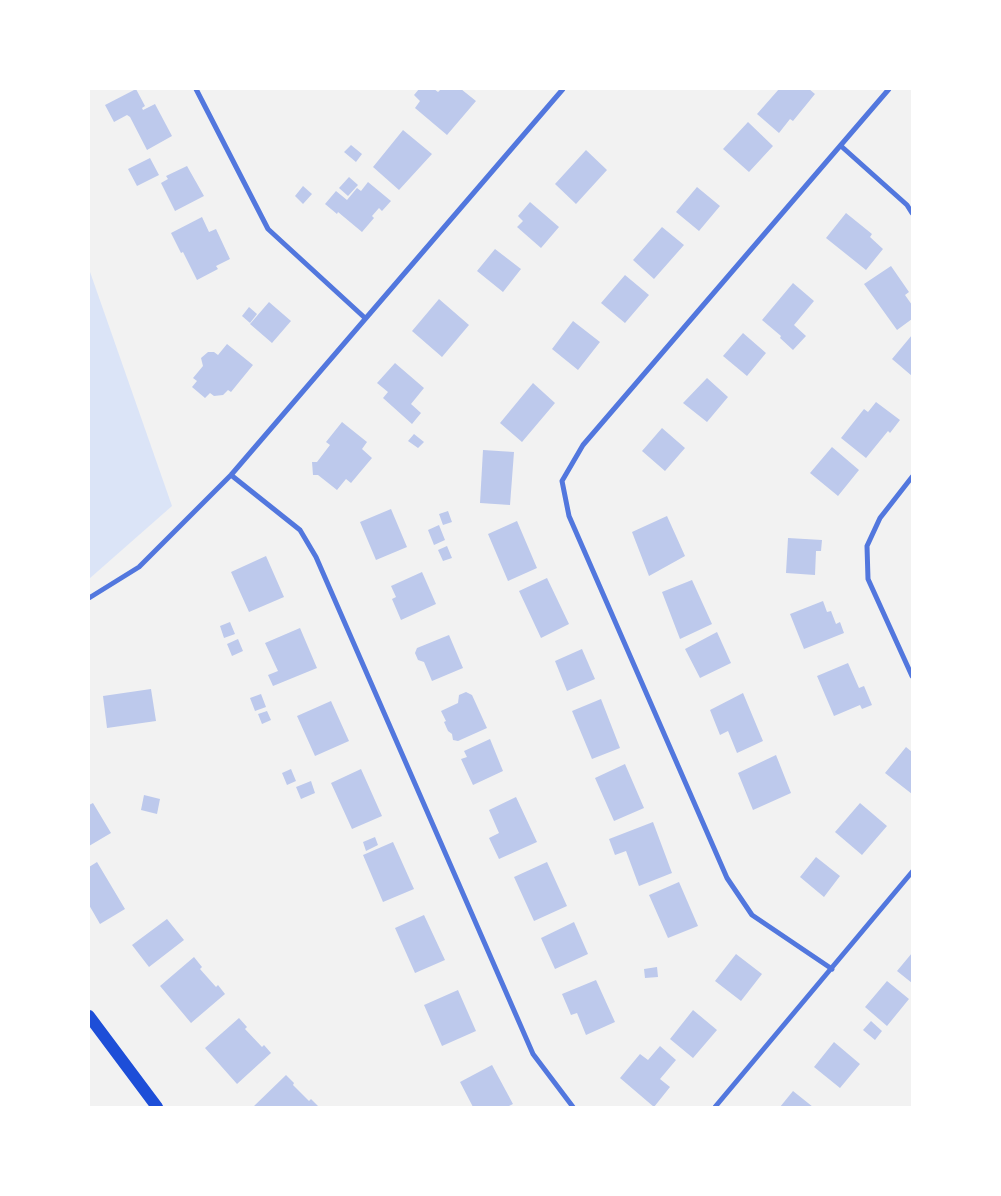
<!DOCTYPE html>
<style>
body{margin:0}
#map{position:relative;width:1001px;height:1196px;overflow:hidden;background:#f2f2f2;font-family:"Crimson Pro",serif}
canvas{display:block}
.frame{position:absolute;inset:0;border:90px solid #fff;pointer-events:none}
</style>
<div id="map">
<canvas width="1001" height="1196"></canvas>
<div class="frame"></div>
</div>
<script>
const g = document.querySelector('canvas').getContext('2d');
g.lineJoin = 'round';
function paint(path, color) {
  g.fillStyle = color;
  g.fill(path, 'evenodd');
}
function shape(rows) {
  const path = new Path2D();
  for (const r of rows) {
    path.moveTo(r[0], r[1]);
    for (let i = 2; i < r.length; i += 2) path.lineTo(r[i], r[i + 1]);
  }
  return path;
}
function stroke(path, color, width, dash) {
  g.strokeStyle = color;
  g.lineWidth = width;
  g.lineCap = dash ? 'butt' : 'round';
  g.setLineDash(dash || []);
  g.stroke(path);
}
paint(shape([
 [89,269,172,506,89,579]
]), '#dbe4f7');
paint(shape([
 [136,89,145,106,142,108,143,110,155,104,172,136,147,150,130,117,127,115,114,122,105,105],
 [419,89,434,89,438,92,441,89,461,89,476,101,447,135,415,108,420,101,414,95],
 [779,89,809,89,815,94,793,121,790,119,779,133,757,114],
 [748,122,773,146,749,172,723,149],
 [403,130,432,154,399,190,373,167],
 [351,145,362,154,356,162,344,152],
 [586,150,607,170,576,204,555,184],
 [150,158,159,175,137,186,128,169],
 [187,166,204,196,175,211,161,183,168,179,166,176],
 [349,177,358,185,348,196,339,188],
 [368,182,391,201,382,211,379,208,372,216,374,218,362,232,338,212,337,214,325,204,336,191,347,200,357,188,361,191],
 [303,186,312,194,303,204,295,196],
 [697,187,720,206,699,231,676,212],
 [530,202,559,227,541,248,517,227,523,221,518,216],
 [846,213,872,234,870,237,883,249,866,270,826,238],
 [202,217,209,232,216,229,230,259,216,266,218,269,197,280,183,252,181,253,171,233],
 [662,227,684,245,654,279,633,260],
 [495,249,521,269,503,292,477,271],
 [891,266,909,292,905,295,912,305,912,319,897,330,864,284],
 [625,275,649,295,625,323,601,303],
 [793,283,814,301,794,325,806,336,793,350,780,338,781,336,762,320],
 [439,299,469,325,442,357,412,331],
 [269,302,291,321,272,343,250,324],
 [249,307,257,314,250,323,242,316],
 [573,321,600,342,578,370,552,349],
 [743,333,766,353,747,376,723,356],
 [912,335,912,376,892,359],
 [227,344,253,365,231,392,228,390,223,395,214,396,210,393,205,398,192,387,197,381,193,378,203,366,201,358,208,352,214,352,218,355],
 [395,363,424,388,411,404,421,413,412,424,383,398,388,392,377,383],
 [707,378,728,397,707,422,683,403],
 [533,383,555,403,522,442,500,423],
 [876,402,900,420,890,433,888,431,866,458,841,438,864,409,868,412],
 [342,422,367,442,362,449,372,458,351,483,346,479,337,490,318,475,313,475,312,462,317,462,330,445,326,442],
 [662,428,685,448,665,471,642,451],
 [414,434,424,442,418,448,408,441],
 [832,447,859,470,838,496,810,473],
 [483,450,514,452,510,505,480,503],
 [391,509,407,547,376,560,360,522],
 [448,511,452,522,443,525,439,514],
 [667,516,685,556,649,576,632,532],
 [517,521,537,568,508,581,488,534],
 [439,525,445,540,434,545,428,530],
 [788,538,822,540,821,551,816,551,815,575,786,573],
 [447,546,452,558,443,561,438,550],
 [266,556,284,597,249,612,231,572],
 [422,572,436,604,401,620,392,599,396,597,391,586],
 [547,578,569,624,541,638,519,591],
 [692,580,712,624,680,639,662,592],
 [823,601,827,612,831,611,836,624,840,622,844,633,804,649,790,614],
 [230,622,235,634,224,638,220,626],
 [300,628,317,668,273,686,268,675,278,671,265,643],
 [717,632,731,663,700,678,685,649],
 [449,635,463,668,432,681,424,662,418,660,415,653,417,648],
 [238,639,243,651,232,656,227,644],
 [582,649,595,679,567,691,555,661],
 [848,663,859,688,864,686,872,705,862,709,860,705,834,716,817,676],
 [151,689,156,721,107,728,103,696],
 [466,692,472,695,487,728,458,741,453,740,452,734,448,731,444,722,446,721,441,711,458,703,459,695],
 [743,693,763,741,737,753,728,731,720,735,710,710],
 [261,694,266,707,255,711,250,698],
 [601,699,620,748,592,759,572,711],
 [331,701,349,741,315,756,297,716],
 [267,711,271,720,262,724,258,714],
 [490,739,503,771,473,785,461,759,467,757,464,751],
 [906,747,912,752,912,794,885,773],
 [776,755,791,793,753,810,738,773],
 [625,764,644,808,614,821,595,778],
 [291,769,296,781,287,785,282,773],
 [361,769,382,816,352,829,331,783],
 [311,781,315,793,301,799,296,787],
 [144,795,160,799,157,814,141,810],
 [516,797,537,842,499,859,489,838,499,833,489,810],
 [93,803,111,833,89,846,89,805],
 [860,803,887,826,862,855,835,832],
 [653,822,672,873,639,886,626,851,615,855,609,839],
 [375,837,378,845,366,851,363,842],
 [393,842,414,889,383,902,363,855],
 [816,857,840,876,824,897,800,877],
 [97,862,125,909,100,924,89,905,89,867],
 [547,862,567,906,534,921,514,877],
 [679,882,698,926,668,938,649,895],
 [424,915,445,960,415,973,395,928],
 [167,919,184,940,149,967,132,945],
 [574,922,588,954,555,969,541,938],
 [912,953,912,983,897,971],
 [736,954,762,974,741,1001,715,981],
 [194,957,202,967,200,969,216,987,218,985,225,994,191,1023,160,986],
 [657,967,658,977,645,978,644,969],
 [596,980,615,1022,586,1035,577,1013,571,1015,562,994],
 [887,981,909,999,887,1026,865,1007],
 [458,990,476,1031,442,1046,424,1005],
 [693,1010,717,1030,693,1058,670,1039],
 [239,1018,247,1027,245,1029,262,1047,264,1045,271,1053,237,1084,205,1048],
 [871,1021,882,1031,875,1040,863,1030],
 [834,1042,860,1064,840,1088,814,1067],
 [660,1046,676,1060,660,1079,670,1087,654,1107,620,1078,640,1054,648,1060],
 [492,1065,513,1104,507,1107,473,1107,460,1082],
 [286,1075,294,1083,293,1085,309,1101,311,1099,319,1107,253,1107],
 [793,1091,813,1107,780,1107]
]), '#bdc9ec');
stroke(shape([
 [196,89,268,229,365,318],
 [841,146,907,205,912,213],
 [231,475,300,530,316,557,533,1054,573,1107],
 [912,477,880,518,867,546,868,579,912,676],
 [89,598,139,567,231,475,563,89],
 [832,969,752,915,727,878,569,516,562,481,583,445,889,89],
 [715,1107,912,872]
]), '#5277de', 5);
stroke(shape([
 [89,1016,157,1107]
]), '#1d4ed8', 12);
</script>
